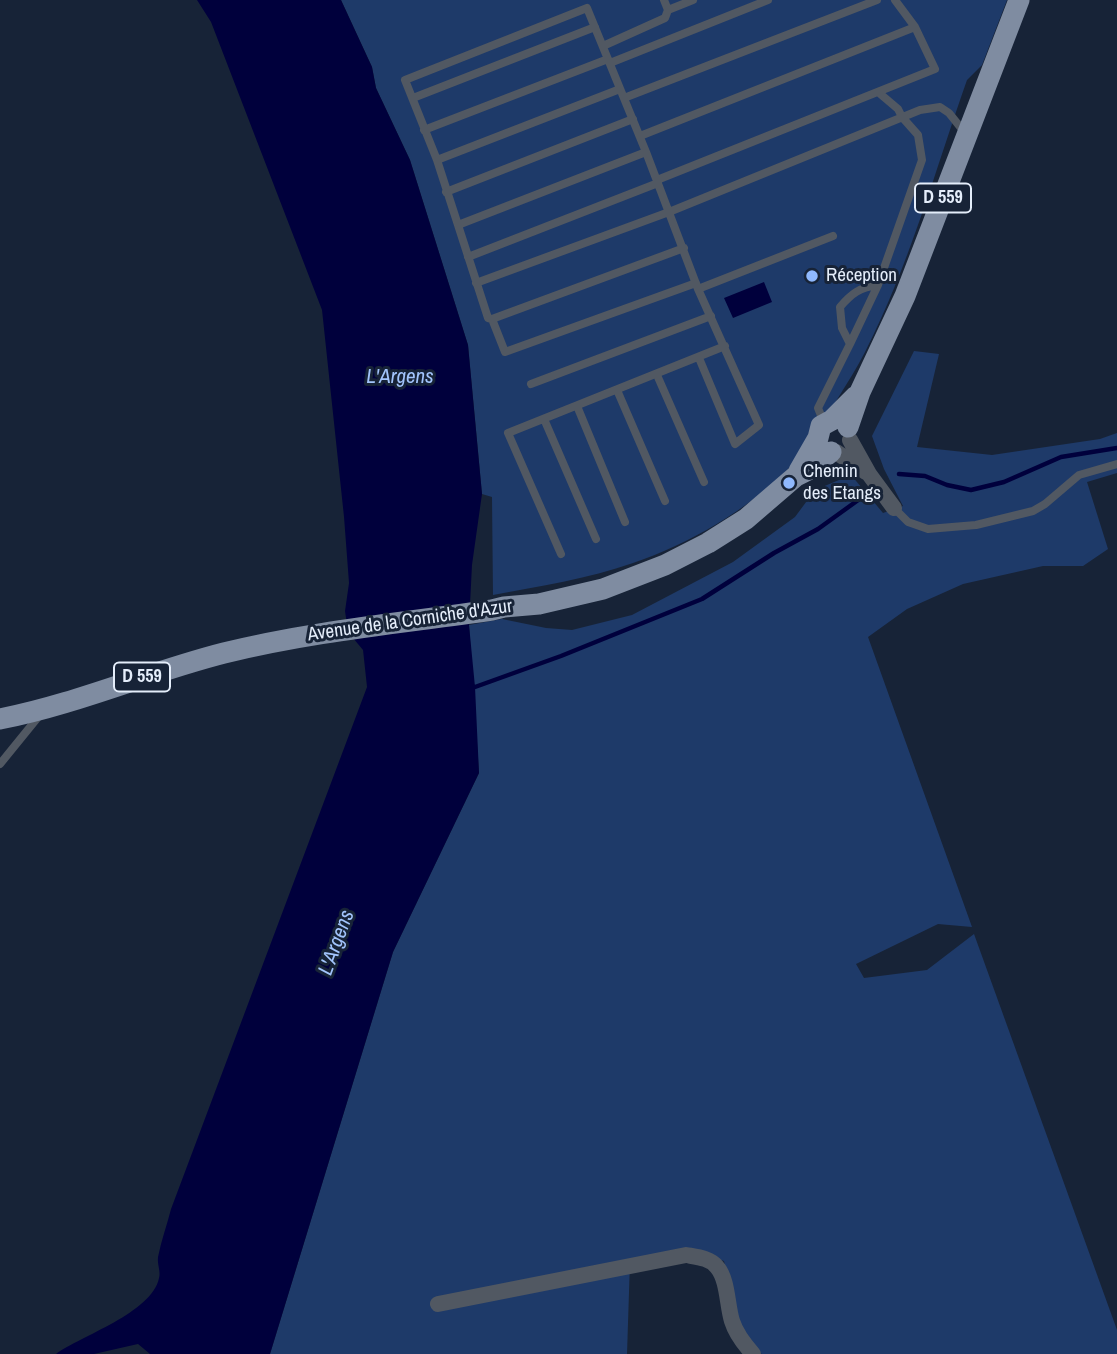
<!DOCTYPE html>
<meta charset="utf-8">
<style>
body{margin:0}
canvas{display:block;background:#172337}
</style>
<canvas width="1117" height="1354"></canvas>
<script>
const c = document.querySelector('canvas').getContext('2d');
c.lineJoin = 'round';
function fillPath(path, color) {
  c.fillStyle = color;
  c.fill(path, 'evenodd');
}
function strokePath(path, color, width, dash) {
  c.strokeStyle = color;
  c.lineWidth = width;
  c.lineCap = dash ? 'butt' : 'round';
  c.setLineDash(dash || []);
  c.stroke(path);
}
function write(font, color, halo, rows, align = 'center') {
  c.font = font + ' "Archivo Narrow",sans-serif';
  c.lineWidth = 6;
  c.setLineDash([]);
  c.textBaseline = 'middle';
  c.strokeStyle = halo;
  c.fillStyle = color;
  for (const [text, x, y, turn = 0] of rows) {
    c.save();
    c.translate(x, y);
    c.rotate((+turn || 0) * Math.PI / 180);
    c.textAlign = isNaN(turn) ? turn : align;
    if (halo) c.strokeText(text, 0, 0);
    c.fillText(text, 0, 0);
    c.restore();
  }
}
const green = new Path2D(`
 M341,0H1007L982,65L967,80C935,171 909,266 865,352C857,368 847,383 838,398C824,421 809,447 790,467C748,510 689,544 633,563C588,579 539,586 493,595L492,497L482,494L468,345L410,160L376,88L372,67Z
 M914,351L939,354L917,447L992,455L1100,439L1117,433V473L1087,482L1108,549L1083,566H1043L963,584L907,609L868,637L972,927L938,924L856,964L864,978L927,970L974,934L1117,1330V1354H762C735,1343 730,1287 724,1261L688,1249L630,1261L627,1354H270L393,952L479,773L469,625L502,619L546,628L572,630L632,615L733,562L795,517L815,490L851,475L883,513L903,506L884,469L872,436Z`);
const water = new Path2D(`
 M197,0H341L372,67L376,88L410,160L468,345L482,494L472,565L469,625L475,687L479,773L393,952L270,1354H150L138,1344L94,1354H56C80,1336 152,1313 159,1278C161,1272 157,1264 158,1257C161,1241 167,1225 171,1209L367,687L363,650L348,632L345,611L349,583L344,517L322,310L211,22Z
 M764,282L772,302L733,318L724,298Z`);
const stream = new Path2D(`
 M899,474L925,476L947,485L971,490L1004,482L1061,457L1117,448
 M470,686L475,687L561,656L702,599L774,553L818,529L861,498`);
const lane = new Path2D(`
 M664,0L668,10
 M603,46L665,18L668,10L693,0
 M610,63L768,0
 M413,98L595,27
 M624,98L877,0
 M424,130L608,59
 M640,136L915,27
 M646,152L458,225L437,160L405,80L587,8L646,152L698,289L759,425L735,444L699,358
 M437,160L620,89
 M657,180L935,69L915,27L895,0
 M446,192L633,119
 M458,225L488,318L492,319L505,352L696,283
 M468,257L658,183
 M476,283L669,212L920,110L940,107L949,113L965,133
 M698,289L833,236
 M492,319L684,248
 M850,344L878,285
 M657,375L704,482
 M531,384L711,316
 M617,390L665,501
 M577,406L625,522
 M544,419L596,539
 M824,423L818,408L850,344L842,328L840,307C851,294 860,287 878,285L922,160L918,135L902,117L898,109L878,92
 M894,508L908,522L928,529L976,525L1033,511L1045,504L1079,475L1117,464
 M561,554L508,433L725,346
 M0,764L39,716`);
const street = new Path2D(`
 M850,440L869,474L894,508
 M836,452L866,472
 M438,1304L686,1255C697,1257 710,1258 717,1267C728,1280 727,1305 732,1321C736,1334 744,1344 753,1354`);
const primary = new Path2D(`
 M848,427L860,392L905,296L1019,0
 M799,471L818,438L821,426L832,420L856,396
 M0,719C77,704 149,672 224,653C312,631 403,623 492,610L504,607L539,604L603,589L665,565L708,543L746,519L796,476L808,470L831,452`);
const markers = [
 [812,276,7,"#8fb8fd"],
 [789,483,7,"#8fb8fd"]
];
const shields = [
 [943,198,56],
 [142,677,56]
];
const shieldNames = [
 ["D 559",943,198],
 ["D 559",142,677]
];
const poiNames = [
 ["Réception",826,276],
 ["Chemin",803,472],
 ["des Etangs",803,494]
];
const streetNames = [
 ["Avenue de la Corniche d'Azur",410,621,-8]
];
const waterNames = [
 ["L'Argens",400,377],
 ["L'Argens",337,943,-70]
];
fillPath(green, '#1e3a69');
fillPath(water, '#00003c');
strokePath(stream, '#00003c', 4.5);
strokePath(lane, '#515862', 8);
strokePath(street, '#515862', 16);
strokePath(primary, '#7f8ca1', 21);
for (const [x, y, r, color] of markers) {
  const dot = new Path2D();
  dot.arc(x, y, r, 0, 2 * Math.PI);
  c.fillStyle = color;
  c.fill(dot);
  strokePath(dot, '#172337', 2.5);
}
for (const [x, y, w] of shields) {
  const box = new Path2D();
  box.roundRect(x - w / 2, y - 14.5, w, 29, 5);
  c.fillStyle = '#172337';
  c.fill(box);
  strokePath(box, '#e4edfa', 2);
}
write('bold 18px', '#e4edfa', null, shieldNames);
write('19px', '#e4edfa', '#172337', poiNames, 'left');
write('19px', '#e4edfa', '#172337', streetNames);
write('italic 21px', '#a2c4fc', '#172337', waterNames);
</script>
